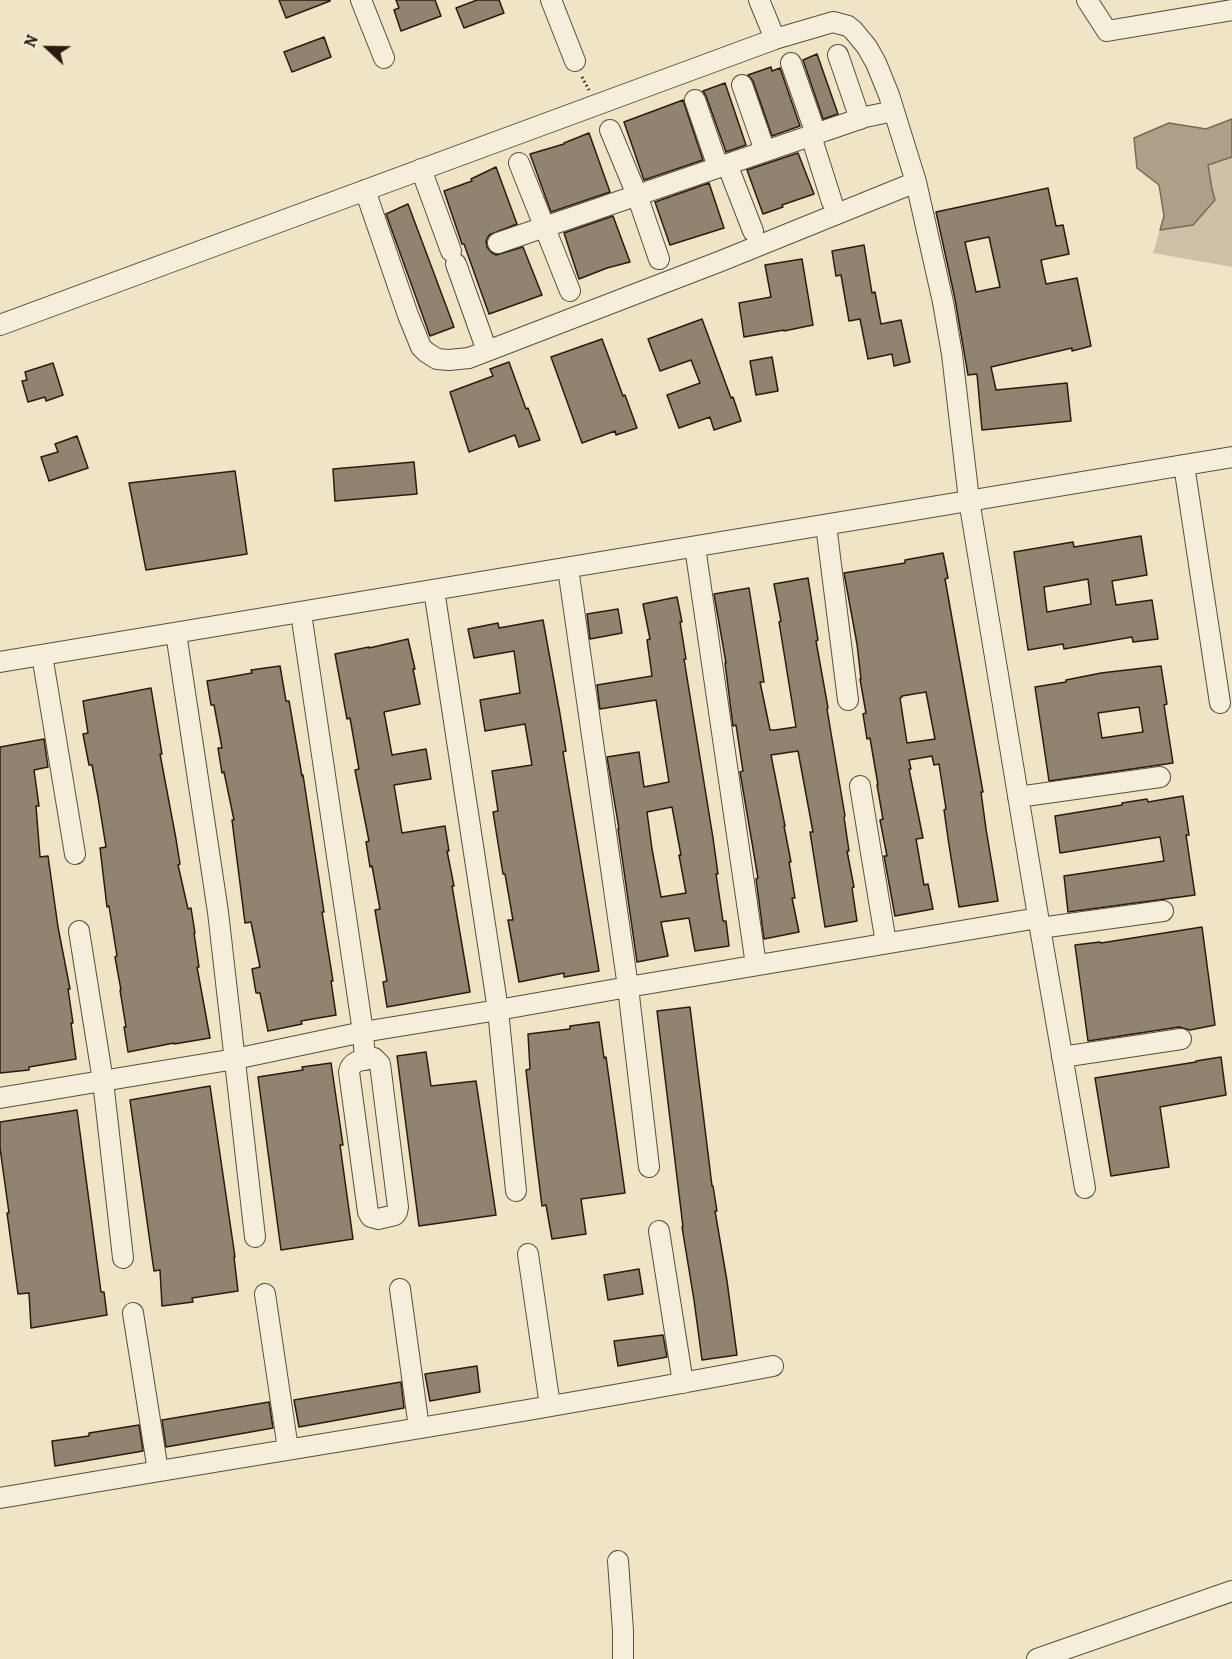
<!DOCTYPE html>
<style>
body{margin:0}
#map{position:relative;width:1232px;height:1659px;overflow:hidden;background:#eee5c6;font-family:Alegreya,serif}
canvas{display:block}
.north{position:absolute;left:18px;top:18px;width:60px;height:60px;-webkit-text-stroke:4px #f4eeda;paint-order:stroke;rotate:292deg;font-size:16px;font-weight:700;line-height:24px;text-align:center;color:#2c1a10}
.north::after{content:'';display:block;margin:auto;width:21px;height:27px;background:#2c1a10;clip-path:polygon(50% 0,100% 100%,50% 72%,0 100%)}
</style>
<div id="map">
<canvas width="1232" height="1659"></canvas>
<div class="north">N</div>
</div>
<script>
const c = document.querySelector('canvas').getContext('2d');
c.lineJoin = 'round';
function fillPath(path, color) {
  c.fillStyle = color;
  c.fill(path, 'evenodd');
}
function strokePath(path, color, width, dash) {
  c.strokeStyle = color;
  c.lineWidth = width;
  c.lineCap = dash ? 'butt' : 'round';
  c.setLineDash(dash || []);
  c.stroke(path);
}
const green = new Path2D(`
 M1232,119V267L1153,253L1164,216L1159,185L1137,168L1134,138L1169,123L1206,129Z`);
const water = new Path2D(`
 M1232,119V157L1208,165L1212,189L1215,200L1193,225L1160,230L1164,216L1159,185L1137,168L1134,138L1169,123L1206,129Z`);
const building = new Path2D(`
 M279,0H330V1L286,18Z
 M396,0H435L441,16L401,31L394,10L399,8Z
 M477,0H499L504,13L464,28L456,8Z
 M324,37L331,57L292,72L284,52Z
 M817,54L838,114L823,119L803,60Z
 M771,67L772,71L780,68L800,126L772,136L753,81L748,75Z
 M725,83L746,145L726,152L706,96L703,91Z
 M683,100L703,160L644,180L624,122Z
 M589,133L610,192L551,212L530,154L564,144V143Z
 M798,153L814,194L782,205L783,207L763,214L747,170Z
 M496,167L517,224L489,235L486,241L487,247L491,252L496,255L523,247L542,295L489,314L464,244H462L444,191L472,181L471,179Z
 M709,183L724,228L670,245L655,202Z
 M1048,188L1056,226L1063,225L1069,254L1041,260L1046,284L1077,278L1091,346L1072,351V348L991,367L996,390L1067,383L1071,421L982,430L977,374L968,375L955,299L936,212ZM989,237L1000,287L976,292L965,242Z
 M408,204L454,327L430,336L386,214Z
 M613,216L630,262L607,268L579,279L564,233Z
 M864,245L872,293L875,292L881,324L901,320L910,362L894,366L892,354L868,359L860,319L849,321L841,275L836,276L832,251Z
 M802,259L813,325L784,331V330L744,337L739,303L771,297L765,265Z
 M702,319L731,398L733,397L741,421L714,430L710,417L679,428L667,395L700,383L691,360L660,371L648,339Z
 M602,339L623,396L625,395L637,428L616,435L615,431L582,443L551,357Z
 M772,357L778,391L756,395L750,361Z
 M509,362L526,409L528,408L540,440L519,447L515,435L469,452L450,392L493,376L490,369Z
 M53,363L63,395L46,401L45,397L28,402L22,381L27,380L25,372Z
 M77,436L88,468L49,481L41,457L58,452L55,444Z
 M414,462L417,494L335,501L333,469Z
 M235,471L247,554L146,570L129,483Z
 M1141,536L1147,575L1112,581L1116,605L1152,600L1158,639L1133,642L1132,637L1064,649L1063,644L1028,650L1014,552L1073,542L1074,547ZM1088,579L1091,604L1047,612L1044,587Z
 M943,553L948,578L945,579L983,792H981L986,829L998,901L959,907L949,845L944,810L946,809L939,764L934,765L932,756L909,760L911,769H909L923,838L916,839L924,885L928,884L933,909L895,916L884,856H887L880,820L883,819L877,785H878L870,738L867,739L863,714L866,713L860,679H861L857,644L844,573L905,563V560ZM926,692L935,739L907,743L900,698L902,697V696Z
 M808,578L818,640L816,641L828,708L827,709L845,816L844,817L849,851H847L854,887L852,888L857,921L825,927L810,832H813L798,751L771,755L785,826H784L791,862H789L795,898H792L799,932L764,939L756,879L758,878L740,772L743,771L736,725L733,726L725,663H726L714,594L749,588L764,682H760L770,730H775L796,727L779,622L781,621L774,584Z
 M677,597L682,622H680L686,659H684L713,838L718,874H716L723,921H726L729,946L695,951L689,918L661,922L668,956L637,962L618,829H619L607,757L639,752L644,787L669,782L656,700L600,709L597,685L652,676L647,640L650,639L643,604ZM672,807L681,855H679L686,893L661,897L652,849L647,812Z
 M618,609L622,633L590,639L587,614Z
 M543,620L560,714L566,751L563,752L599,971L564,977V973L519,982L508,920H513L505,874H503L493,812L498,811L492,771L532,765L525,724L485,731L480,700L520,693L514,651L474,658L468,629L498,623L499,628Z
 M408,639L415,669H413L420,704L384,712L392,755L426,749L431,779L394,785L402,833L445,826L449,851H447L454,886H452L470,992L387,1007L383,982L387,981L375,910L380,909L372,866L370,867L366,842L369,841L355,770L359,769L350,718L347,719L335,654L369,647V648Z
 M280,666L286,701H289L302,776L303,775L324,912H322L333,981H331L336,1015L301,1021L302,1024L268,1031L260,993H256L252,969L260,967L251,922L245,923L232,820H234L224,772L222,773L218,748H222L214,705H211L207,681L252,673L251,670Z
 M1161,666L1167,704L1164,705L1173,763L1049,781L1035,687L1066,682V680L1101,673ZM1139,707L1143,732L1102,738L1098,713Z
 M151,688L162,754H160L176,839L180,864L178,865L188,909L191,908L195,933H194L199,967H197L210,1038L174,1044V1043L128,1052L124,1027H126L120,990H121L115,957L117,956L109,906L107,907L100,848L106,847L98,797L92,765H89L83,734L88,733L83,701Z
 M44,739L48,767L34,770L39,806H36L40,857L48,856L58,927L70,989H68L73,1023H71L76,1059L29,1067V1070L0,1073V747Z
 M1183,796L1189,835H1186L1195,895L1068,912L1064,876L1164,861L1160,837L1060,853L1055,816L1122,805V803L1147,799L1148,802Z
 M1202,927L1215,1025L1190,1030L1179,1027L1088,1041L1075,945L1100,942L1101,943Z
 M690,1007L712,1186H713L717,1211H715L727,1281L737,1355L702,1360L694,1300L682,1227H683L657,1011Z
 M599,1022L604,1058L606,1057L625,1193L581,1199L586,1234L552,1239L546,1205L542,1206L534,1142L526,1070L530,1069L528,1034L570,1029V1026Z
 M426,1052L431,1086L476,1081L496,1215L419,1226L397,1056Z
 M1221,1057L1226,1095L1160,1107L1169,1167L1111,1176L1095,1078L1196,1062V1061Z
 M331,1063L343,1145H340L353,1239L281,1250L258,1077L303,1070L302,1067Z
 M210,1086L235,1257H234L238,1291L192,1298L193,1302L162,1306L160,1270L154,1271L130,1100Z
 M77,1110L101,1292H104L107,1315L31,1328L29,1293L18,1294L7,1213H9L0,1148V1122Z
 M639,1269L643,1294L608,1300L604,1275Z
 M663,1335L667,1357L618,1366L614,1341Z
 M477,1366L480,1392L430,1401L425,1374Z
 M401,1382L404,1408L299,1427L294,1400Z
 M269,1402L273,1428L166,1447L162,1420Z
 M139,1425L143,1451L55,1466L52,1441L89,1436V1433Z`);
const path = new Path2D(`
 M582,77L589,90`);
const minor = new Path2D(`
 M361,0L384,58
 M551,0L575,61
 M759,0L775,39
 M1087,0L1107,31L1232,10
 M838,55L860,119
 M791,63L816,134
 M742,85L765,151
 M695,100L718,167
 M610,130L637,195L659,259
 M811,136L832,202
 M519,163L570,291
 M727,164L753,231
 M421,169L451,251
 M365,190L408,315L421,347L426,352L437,359L449,360L469,358L721,261L916,182
 M498,243L865,117L894,111
 M456,264L487,351
 M0,325L775,39L833,22L848,26L853,30L867,47L876,63L889,95L916,182L943,302L952,354L969,500L1040,928L1085,1188
 M1184,465L1220,703
 M826,525L848,700
 M695,547L756,965
 M568,568L628,987L649,1167
 M434,590L498,1010L516,1191
 M301,613L363,1032L365,1060
 M176,633L218,912L255,1237
 M42,655L75,854
 M0,662L1232,457
 M860,786L886,943
 M1018,797L1160,777
 M1040,928L1163,911
 M79,931L103,1081L123,1258
 M1062,1057L1181,1039
 M374,1058L380,1064L398,1207L397,1212L395,1215L378,1219L371,1217L368,1212L349,1072C351,1060 363,1060 374,1058Z
 M0,1098L235,1059L363,1032L498,1010L628,987L1038,918
 M659,1231L683,1383
 M528,1254L550,1406
 M400,1289L419,1428
 M265,1294L288,1449
 M133,1313L158,1471
 M0,1498C258,1453 516,1415 773,1366
 M618,1561L623,1631V1659
 M1037,1659L1232,1591`);
fillPath(green, '#cdc2a7');
fillPath(water, '#aca088');
strokePath(water, '#796a58', 1.5);
fillPath(building, '#91846f');
strokePath(building, '#2c1a10', 1.5);
strokePath(minor, '#5c4d3e', 22);
strokePath(path, '#2c1a10', 3, [1.5, 3]);
strokePath(minor, '#f4eeda', 20);
</script>
